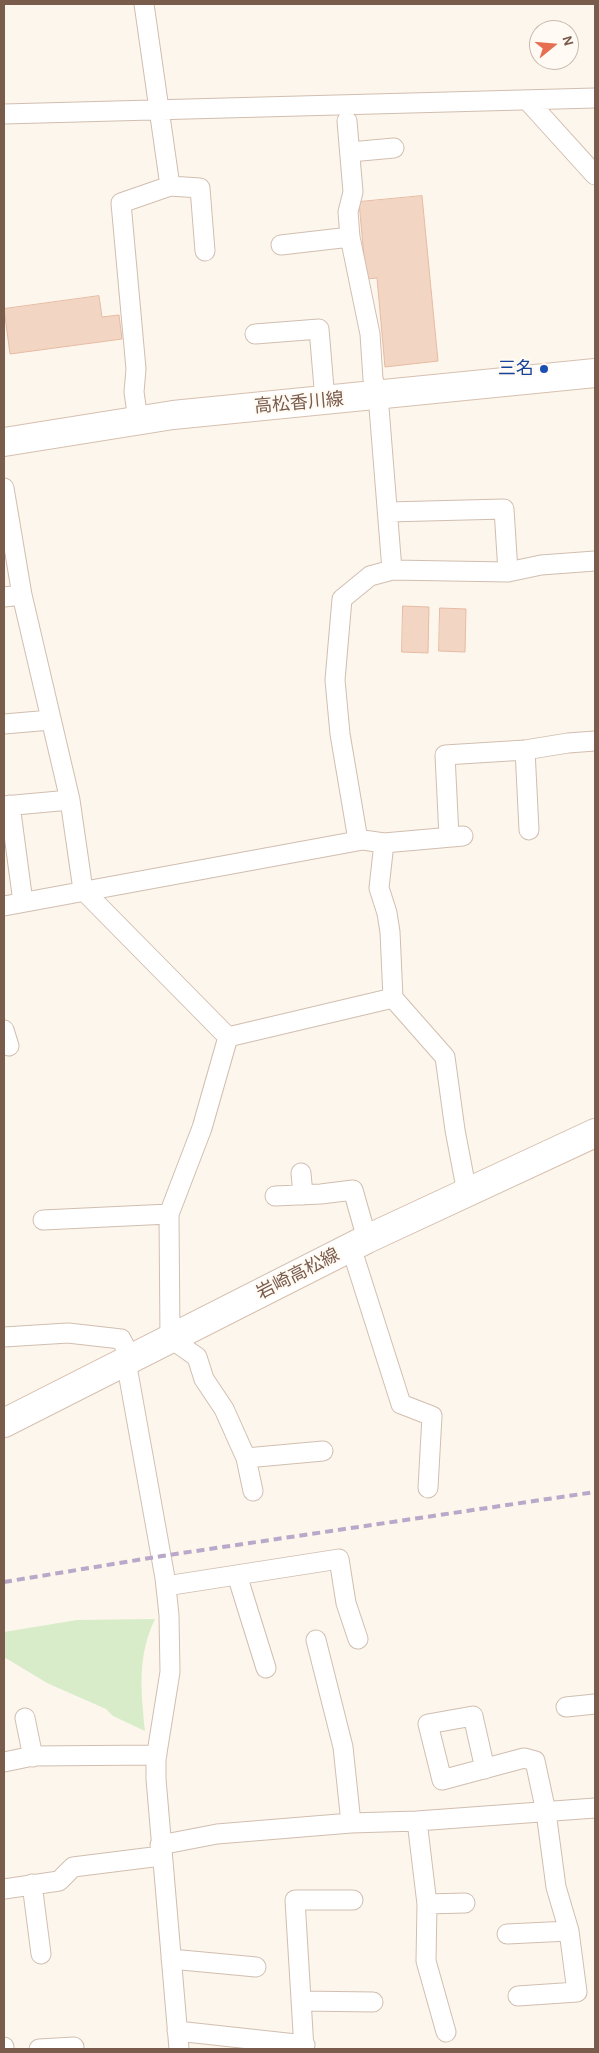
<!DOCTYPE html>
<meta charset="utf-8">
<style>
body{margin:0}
#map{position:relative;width:599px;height:2053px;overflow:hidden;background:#fdf6ec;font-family:"Alegreya Sans",sans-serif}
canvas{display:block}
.frame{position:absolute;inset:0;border:5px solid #7a5c4d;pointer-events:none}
.north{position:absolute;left:529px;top:20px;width:50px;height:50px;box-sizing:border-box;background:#fffaf3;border:1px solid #cabbb1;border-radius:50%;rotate:73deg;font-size:14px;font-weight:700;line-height:20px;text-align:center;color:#7a5c4d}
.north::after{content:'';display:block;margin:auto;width:18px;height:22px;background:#e76f51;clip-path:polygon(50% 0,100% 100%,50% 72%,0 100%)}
</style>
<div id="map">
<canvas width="599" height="2053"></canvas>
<div class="frame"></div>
<div class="north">N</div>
</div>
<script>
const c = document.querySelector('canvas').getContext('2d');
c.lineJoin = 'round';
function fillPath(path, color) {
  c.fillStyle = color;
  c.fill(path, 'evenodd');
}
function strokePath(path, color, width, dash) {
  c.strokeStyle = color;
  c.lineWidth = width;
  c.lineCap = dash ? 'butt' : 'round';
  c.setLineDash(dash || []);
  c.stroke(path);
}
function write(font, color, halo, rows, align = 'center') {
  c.font = font + ' "Alegreya Sans","Noto Sans JP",sans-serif';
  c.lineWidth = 4;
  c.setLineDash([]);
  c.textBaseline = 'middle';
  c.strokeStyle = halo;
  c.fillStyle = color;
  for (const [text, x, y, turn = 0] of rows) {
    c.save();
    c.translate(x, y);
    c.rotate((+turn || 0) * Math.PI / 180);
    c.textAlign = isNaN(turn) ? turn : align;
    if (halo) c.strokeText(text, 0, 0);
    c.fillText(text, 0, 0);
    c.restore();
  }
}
const green = new Path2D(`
 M155,1619C137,1656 141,1692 145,1731L113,1716L106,1709L47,1683L4,1657V1632L77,1620Z`);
const building = new Path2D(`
 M422,196L438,361L385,367L377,278L366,279L359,202Z
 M99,296L102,317L119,315L122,339L10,354L4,309Z
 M403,606L429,607L428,653L402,652Z
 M440,608L466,609L465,652L439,651Z`);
const minor = new Path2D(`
 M528,101L595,175
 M4,114L595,98
 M347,121L353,192L348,212L350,237L370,334L373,379L378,395L392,570
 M350,152L394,148
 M170,186L200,188L205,251
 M281,245L350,237
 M255,334L319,329L325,400
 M138,420L134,392L136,369L121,203L170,186L144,4
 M4,488L22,595L70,800L83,890L228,1037
 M388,512L504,509L508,572
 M4,597L22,595
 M4,724L51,720
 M525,750L529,830
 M10,805L23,902
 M4,806L70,800
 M449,837L445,755L525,750L568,743L595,741
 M358,840L340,734L335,680L342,599L370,576L392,570L508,572L541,565L595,561
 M384,843L379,888L387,913L390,932L393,998L445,1057L455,1130L467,1193
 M4,906L363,840L384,843L463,836
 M4,1030L9,1046
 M301,1173L303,1195
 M275,1196L321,1194L353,1190L367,1239
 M43,1220L169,1214
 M351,1247L401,1404L432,1416L428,1488
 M4,1337L68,1333L121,1339L131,1358
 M126,1361L165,1578L169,1615L170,1672L156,1759V1779L179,2049
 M323,1451L246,1458L224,1409L204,1379L197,1357L170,1338L169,1214L202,1128L228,1037L393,998
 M246,1458L253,1491
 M237,1575L266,1668
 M166,1586L339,1559L346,1603L358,1639
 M316,1640L343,1747L351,1823
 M566,1707L595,1704
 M25,1718L33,1757
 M4,1762L33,1756L157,1755
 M485,1769L473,1716L428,1724L442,1780L524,1758L535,1761L546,1812L556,1887L569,1931L577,1992L518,1996
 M417,1821L427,1904L426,1961L446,2032
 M160,1845L217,1834L351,1823L417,1821L595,1808
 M32,1884L41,1954
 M4,1889L59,1881L73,1867L161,1856
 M427,1904L465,1903
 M507,1934L569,1931
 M171,1959L256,1967
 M302,2001L373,2002
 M177,2031L305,2045
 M4,2047V2049
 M39,2049L74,2047
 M304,2049L295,1900H353`);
const secondary = new Path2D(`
 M4,442L173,415L595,373
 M4,1423L367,1239L595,1133`);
const rail = new Path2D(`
 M4,1582L162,1556L595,1492`);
const markers = [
 [544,369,5,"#1a4fb4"]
];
const transitNames = [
 ["三名",534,369]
];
const streetNames = [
 ["高松香川線",299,403,-5],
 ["岩崎高松線",298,1274,-27]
];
fillPath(green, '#d8ecc9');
fillPath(building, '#f3d5c3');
strokePath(building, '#e6bba3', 1);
strokePath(minor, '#d1beb0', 21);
strokePath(secondary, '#d6c0b0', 30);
strokePath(minor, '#fff', 19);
strokePath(secondary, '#fff', 28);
strokePath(rail, '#b9a8c9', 4, [8, 5]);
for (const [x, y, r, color] of markers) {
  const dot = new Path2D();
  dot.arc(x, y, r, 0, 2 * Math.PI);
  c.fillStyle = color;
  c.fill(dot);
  strokePath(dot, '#fffaf3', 2);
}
write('18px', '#164399', '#fffaf3', transitNames, 'right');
write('18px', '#7a5c4d', '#fffaf3', streetNames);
</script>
